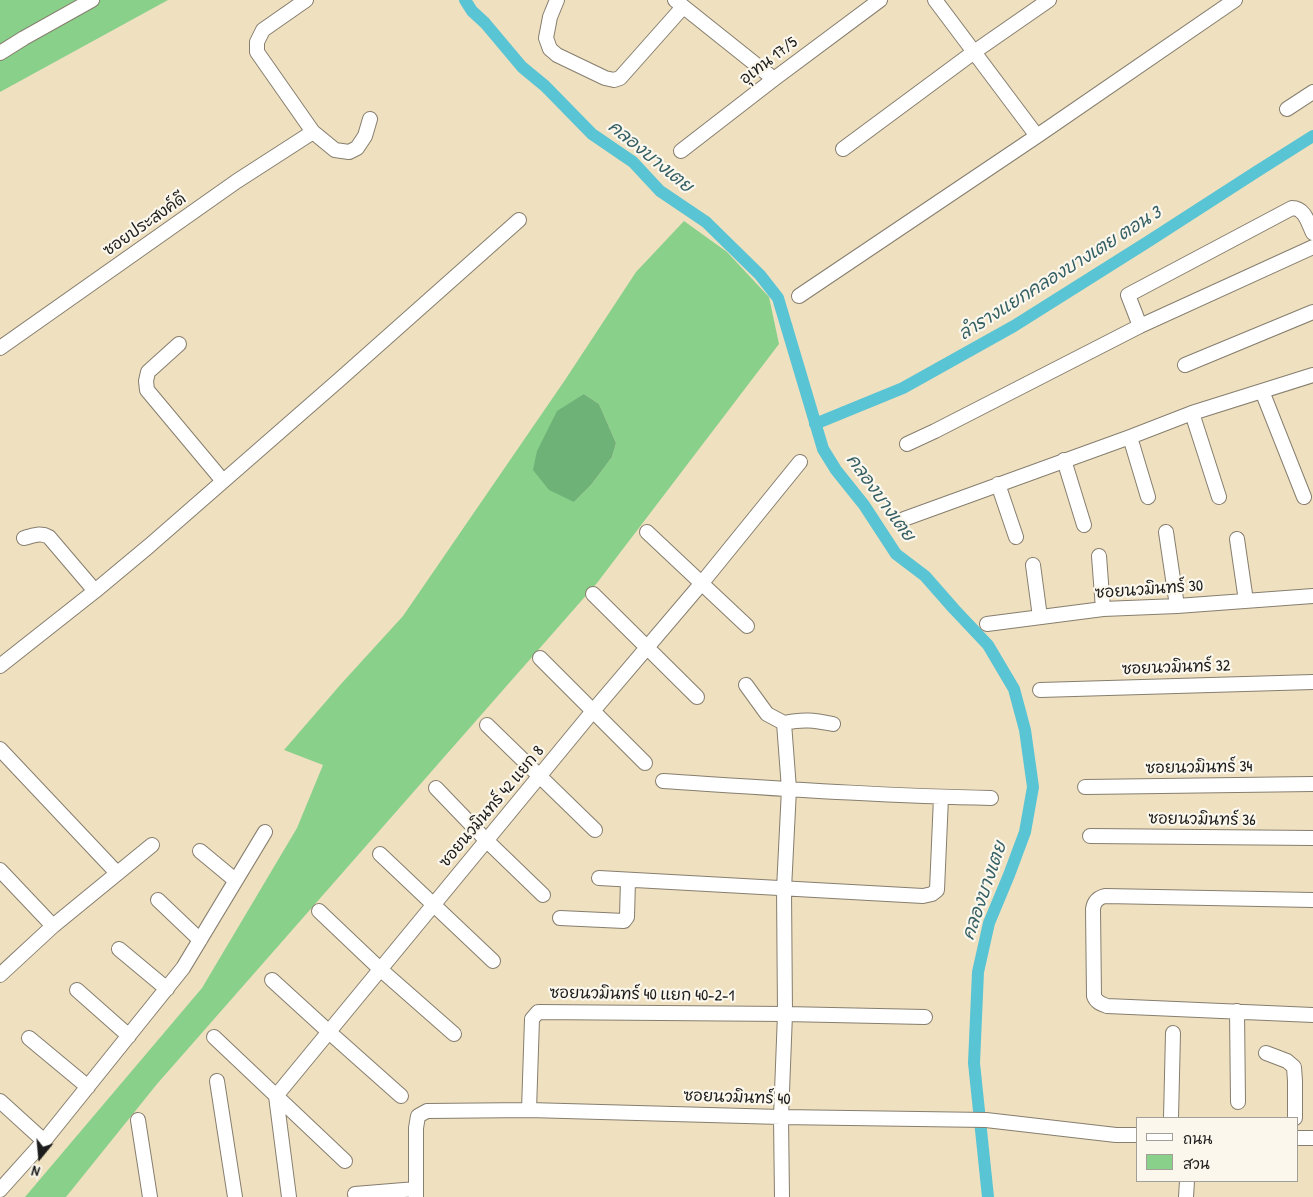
<!DOCTYPE html>
<meta charset="utf-8">
<style>
body{margin:0}
#map{position:relative;width:1313px;height:1197px;overflow:hidden;background:#efe0c0;font-family:"Patrick Hand","Playpen Sans Thai",sans-serif}
canvas{display:block}
.legend{position:absolute;left:1136px;top:1117px;width:162px;height:65px;box-sizing:border-box;background:#fbf7ec;border:1px solid #a29f99;margin:0;padding:6px 9px;list-style:none;font-size:15px;color:#1c1c1c}
.legend li{display:flex;align-items:center;gap:10px;height:25px}
.legend b{width:25px;border:1px solid #a29f99}
.north{position:absolute;left:15px;top:1132px;width:50px;height:50px;-webkit-text-stroke:4px #fbf7ec;paint-order:stroke;rotate:197deg;font-size:14px;font-weight:700;line-height:20px;text-align:center;color:#1c1c1c}
.north::after{content:'';display:block;margin:auto;width:18px;height:22px;background:#1c1c1c;clip-path:polygon(50% 0,100% 100%,50% 72%,0 100%)}
</style>
<div id="map">
<canvas width="1313" height="1197"></canvas>
<ul class="legend">
<li><b style="height:6px;background:#fff"></b>ถนน</li>
<li><b style="height:14px;background:#89d08b"></b>สวน</li>
</ul>
<div class="north">N</div>
</div>
<script>
const c = document.querySelector('canvas').getContext('2d');
c.lineJoin = 'round';
function fillPath(path, color) {
  c.fillStyle = color;
  c.fill(path, 'evenodd');
}
function strokePath(path, color, width, dash) {
  c.strokeStyle = color;
  c.lineWidth = width;
  c.lineCap = dash ? 'butt' : 'round';
  c.setLineDash(dash || []);
  c.stroke(path);
}
function write(font, color, halo, rows, align = 'center') {
  c.font = font + ' "Patrick Hand","Playpen Sans Thai",sans-serif';
  c.lineWidth = 4.5;
  c.setLineDash([]);
  c.textBaseline = 'middle';
  c.strokeStyle = halo;
  c.fillStyle = color;
  for (const [text, x, y, turn = 0] of rows) {
    c.save();
    c.translate(x, y);
    c.rotate((+turn || 0) * Math.PI / 180);
    c.textAlign = isNaN(turn) ? turn : align;
    if (halo) c.strokeText(text, 0, 0);
    c.fillText(text, 0, 0);
    c.restore();
  }
}
const green = new Path2D(`
 M0,0H168L0,92Z
 M684,221L727,252L769,297L779,344L597,583L157,1084L66,1197H25L202,988L297,828L323,765L284,750L341,684L403,616L565,380L636,272ZM584,394L599,404L616,443L612,457L591,485L574,502Z`);
const forest = new Path2D(`
 M584,394L599,404L616,443L612,457L591,485L574,502L549,490L533,470L537,451L557,411Z`);
const canal = new Path2D(`
 M465,0L472,11L485,23L522,67L545,86L592,134L633,162L660,191L706,222L760,275L778,298L823,449L836,470L864,505L896,554L925,576L954,609L988,645L1014,689L1025,730L1033,787L1025,832L1009,875L989,923L978,972L974,1063L988,1197
 M815,424L903,388L1014,326L1149,241L1256,172L1313,136`);
const minor = new Path2D(`
 M306,0L263,30L257,42V52L313,132L335,150L349,152L357,148L365,136L370,119
 M557,0L550,17L546,38L550,49L557,55L605,78L614,80L620,78L683,7
 M675,0L774,79
 M935,0L1037,136
 M0,53L24,38L92,0
 M1287,109L1313,92
 M843,149L974,52L1049,0
 M681,151L774,79L880,0
 M799,296L1037,136L1235,0
 M1140,326L1128,295L1292,208C1305,208 1308,223 1313,233
 M179,344L148,372L146,381L147,390L223,481
 M0,348L237,181L313,132
 M1185,365L1313,312
 M1262,391L1304,497
 M1192,413L1219,497
 M1130,437L1148,497
 M907,444L935,431L1140,326L1313,247
 M1064,460L1084,525
 M998,484L1016,537
 M904,519L1130,437L1192,413L1313,375
 M647,532L747,626
 M1166,532L1177,606
 M24,538C33,536 40,532 49,537L95,591
 M1237,539L1246,601
 M1099,556L1103,609
 M1033,565L1040,617
 M593,594L697,697
 M987,624L1103,609L1177,606L1313,596
 M540,658L645,763
 M0,666L95,591L149,546L339,380L519,220
 M746,685L767,714L784,723C803,719 813,720 833,724
 M1040,690L1313,682
 M487,725L595,830
 M0,749L117,873
 M663,781C772,788 882,796 991,798
 M1085,787L1313,784
 M436,788L486,840L543,895
 M1090,836L1313,838
 M200,851L235,880
 M380,854L493,961
 M0,870L53,926
 M599,878L923,896L932,894L937,890L941,797
 M158,900L200,940
 M1313,900L1105,896C1097,898 1094,902 1093,909L1094,996C1096,1002 1101,1004 1107,1006L1313,1015
 M319,911L380,969L454,1034
 M560,918L624,921L627,917L628,880
 M119,949L167,989
 M0,975L53,926L152,845
 M272,980L329,1032L401,1096
 M77,990L129,1036
 M1237,1011L1238,1102
 M214,1037L345,1161
 M29,1038L88,1087
 M1266,1053L1287,1061L1294,1067L1295,1081V1118
 M217,1081L235,1197
 M0,1101L44,1141
 M529,1110L532,1019L538,1012L785,1014L925,1017
 M1171,1118L1173,1033
 M138,1120L150,1197
 M1297,1138H1313
 M0,1190L44,1141L183,968L265,832
 M355,1194L416,1189
 M289,1197L276,1096L593,711L701,584L800,462
 M416,1197V1128L418,1116L427,1111L529,1110L781,1117L986,1120L1116,1135H1137
 M782,1197L781,1117L785,1014L784,889L789,789L784,723
 M1186,1197L1187,1181`);
const streetNames = [
 ["อุเทน 17/5",769,61,-37],
 ["ซอยประสงค์ดี",145,225,-35],
 ["ซอยนวมินทร์ 30",1149,590,-4],
 ["ซอยนวมินทร์ 32",1176,668,-2],
 ["ซอยนวมินทร์ 34",1199,768,-1],
 ["ซอยนวมินทร์ 42 แยก 8",492,807,-50],
 ["ซอยนวมินทร์ 36",1202,820,1],
 ["ซอยนวมินทร์ 40 แยก 40-2-1",642,995,1],
 ["ซอยนวมินทร์ 40",737,1098,2]
];
const waterNames = [
 ["คลองบางเตย",650,157,39],
 ["ลำรางแยกคลองบางเตย ตอน 3",1060,274,-32],
 ["คลองบางเตย",880,498,54],
 ["คลองบางเตย",985,891,-71]
];
fillPath(green, '#89d08b');
fillPath(forest, '#6eb277');
strokePath(canal, '#59c4d3', 12);
strokePath(minor, '#867e6e', 16);
strokePath(minor, '#fff', 14);
write('16px', '#1c1c1c', '#fbf7ec', streetNames);
write('italic 18px', '#345f65', '#fbf7ec', waterNames);
</script>
